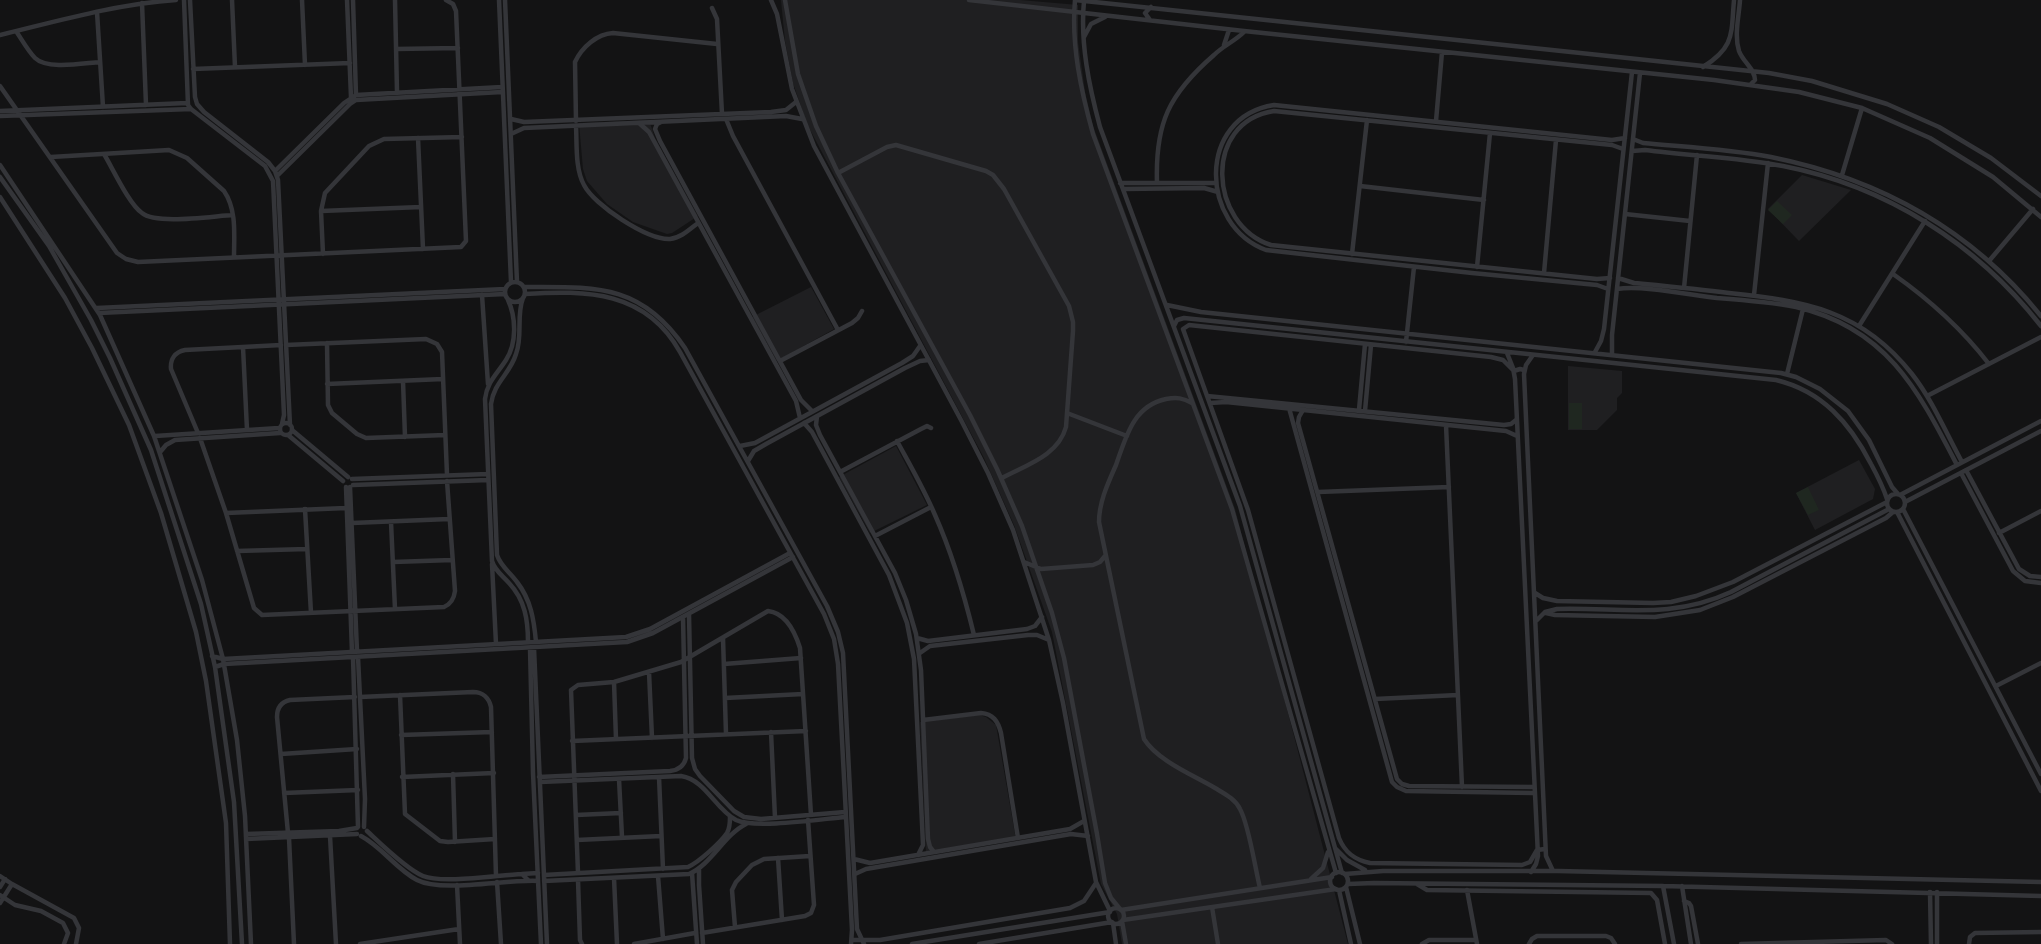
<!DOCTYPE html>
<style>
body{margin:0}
canvas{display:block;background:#131314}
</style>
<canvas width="2041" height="944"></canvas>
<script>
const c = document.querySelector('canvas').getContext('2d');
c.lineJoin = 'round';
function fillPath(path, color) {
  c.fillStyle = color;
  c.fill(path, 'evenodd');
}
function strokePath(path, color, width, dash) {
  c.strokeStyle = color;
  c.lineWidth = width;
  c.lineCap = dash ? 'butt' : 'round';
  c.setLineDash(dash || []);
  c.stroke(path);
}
const built = new Path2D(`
 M781,0H1020L1078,5V42L1085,92L1093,126L1235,509L1348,944H1122L1117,914L1101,884L1052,632L1014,525L984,458L807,124L793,83L785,41Z
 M649,120L655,138L698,216L672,233L667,234L633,222L607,204L587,181L583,169L579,123Z
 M1802,175L1851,190L1799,241L1768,209Z
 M811,287L834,329L777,361L752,317Z
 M1568,366L1622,371V393L1617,398V410L1597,430H1568Z
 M896,446L927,505L870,533L839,477Z
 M1859,460L1875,489L1873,499L1815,530L1796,493Z
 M979,715L986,717L996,725L1016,840L926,855L920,722Z`);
const green = new Path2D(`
 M1777,201L1792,215L1783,224L1768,210Z
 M1569,403H1582V429H1569Z
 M1808,487L1819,510L1808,515L1796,493Z`);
const minor = new Path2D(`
 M184,0L188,105L191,109L265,166L273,181L284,415L282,424
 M190,0L195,97L197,104L204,112L268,162L275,171L278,180L290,425
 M232,0L235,67
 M302,0L305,65
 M347,0L351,97
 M353,0L356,95
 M395,0L397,92
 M499,0L511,282
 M505,0L517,282
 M771,0L777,14L792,89L814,146L961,420L988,473L1013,530L1049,640L1063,703L1096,882L1110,911
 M785,0L798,74L816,126L838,173L970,415L997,469L1022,526L1052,613L1064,658L1097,834L1105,883L1111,898L1120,909
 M969,0L1244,31L1714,80L1799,92L1862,108L1930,138L1993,177L2041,217
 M1075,0L1552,50L1769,73L1812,81L1887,104L1939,127L1991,158L2041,196
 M1075,0C1071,45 1081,91 1093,134L1232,509L1336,873
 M1740,0C1739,16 1734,35 1739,51C1743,62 1755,69 1755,80L1751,84
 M1084,1C1080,43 1089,86 1100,127L1240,506L1342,873
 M142,3L146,105
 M712,8L717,19L722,114
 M97,12L103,107
 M1150,20L1145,13L1151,7
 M16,31C22,40 28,51 35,58C47,70 84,63 100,62
 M0,35C58,21 116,4 176,0
 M1084,37L1091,24L1105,17
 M1224,45L1229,30
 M396,49L458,48
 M1703,67C1735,47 1731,34 1734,0
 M193,69L350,63
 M0,86L117,253L126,259L138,262L461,247L466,241L456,11L453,4L446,0
 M0,111L187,103
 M0,116L191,109
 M511,119L524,122L771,112L786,110L796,102
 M726,119L733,136L838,330
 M576,121L575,62C582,47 597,34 613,33L717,44
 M1436,121L1442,52
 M661,122L657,124L655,129L660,141L801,400L812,411
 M639,123L649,132L796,401L800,418
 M576,126C577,144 575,169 584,185C594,205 647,240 670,239C681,238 690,229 698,223
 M511,134L524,128L786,116L802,119
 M418,138L423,249
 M1633,139L1643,143C1686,147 1729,149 1771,157C1880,179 1971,229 2041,316
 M1632,151L1645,150C1691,156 1737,157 1783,166C1886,186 1977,244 2041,326
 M104,154C113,169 129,204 142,213C156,225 213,216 233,215
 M51,157L169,150L187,158L224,191C237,210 234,235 234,257
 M0,165L100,315L154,436L202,580L223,659L237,740L245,816L251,944
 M275,171L344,103L356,95L502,87
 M838,173L887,147L896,145L986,171L993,175L1004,189L1069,306L1073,322V331L1066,427C1058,456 1026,465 1002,478
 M1842,175L1862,108
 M277,176L350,104L356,100L502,92
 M0,177L49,246L91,320L110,358L151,450L201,604L215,667L234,802L242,944
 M1120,183H1216
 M1157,183C1155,123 1169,94 1214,55C1223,46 1235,41 1244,32
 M1360,186L1484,200
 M1123,189L1204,188L1218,192
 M0,197L65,298L92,348L129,425L161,513L196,632L206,681L226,823L230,944
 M321,211L421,207
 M1625,214L1690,221
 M323,254L321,211L325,193L369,146L384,139L462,137
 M1352,254L1367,120
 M1989,261L2033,209
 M1477,267L1490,133
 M1544,273L1556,140
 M1893,274C1930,300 1962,329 1989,364
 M1610,278L1597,279L1271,245C1209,225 1202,122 1274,111L1612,145L1623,149
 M1618,278L1634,283C1665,286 1697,289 1729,293C1805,301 1862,310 1912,374C1933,401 1946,433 1962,462
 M505 292a10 10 0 1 1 20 0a10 10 0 1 1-20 0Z
 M524,287C595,287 641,283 685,348L827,606L838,632L843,653L857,929L864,944
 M1684,288L1697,155
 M1608,289L1597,285L1472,273L1266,250C1200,226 1196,117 1274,105L1612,140L1625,138
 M1617,289C1643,285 1690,295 1717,298C1744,300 1771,302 1796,307C1887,328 1918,390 1957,465
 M525,294C587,290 646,291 680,352L824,614L834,639L838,664L852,930L851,944
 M482,295L488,384
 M1754,295L1768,163
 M523,298C516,316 523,336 516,354C510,374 494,382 491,404L497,555C501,567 510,572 517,582C531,600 534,620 536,642
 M508,300C516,317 517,343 506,360C497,374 487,382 485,399L492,561C495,571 502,575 509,583C525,600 528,620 528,642
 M1167,305L1201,312L1781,373L1796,377L1820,389L1848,411L1869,440L1892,487L1898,494
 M97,308L505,289
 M99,313L505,294
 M1174,326L1177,320L1184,318L1776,380C1822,391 1850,423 1871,464C1877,475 1883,487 1887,499
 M1859,326L1925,221
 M1406,342L1414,267
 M327,343L328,405L332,413L357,434L366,438L445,435
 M286,345L426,339L437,344L442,352L447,475
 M243,347L247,430
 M1595,352L1601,341L1604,329L1632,72
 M1507,353L1513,368L1515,379L1538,856L1536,864L1531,872
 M1612,354V335L1640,73
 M1533,355L1526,365L1524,374L1546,856L1553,871
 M780,361L852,323L858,318L862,311
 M1524,370L1520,369L1514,371L1503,360L1491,357L1189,325L1183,329L1248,510L1339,838C1345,853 1355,860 1370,863L1522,865L1530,862L1537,850L1545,849
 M1787,374L1803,309
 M403,381L405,437
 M327,384L443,379
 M1207,396L1504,425L1511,424L1516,420
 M1927,396L2041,337
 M1192,403C1183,398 1177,397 1166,399C1133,406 1126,437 1116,465C1108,483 1099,502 1099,522L1144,739C1158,761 1193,775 1215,788C1225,794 1235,799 1240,809C1249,825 1255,868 1260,888
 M1210,403L1226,402L1506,431L1517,436
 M1289,408L1392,782L1397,787L1406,791L1533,793
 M1303,410L1299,417L1298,423L1397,779L1402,784L1409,786L1533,787
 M1359,410L1365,344
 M1365,411L1371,345
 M1067,413L1127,436
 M817,416L816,425L820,435L895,573L906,600L916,634L921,670L928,839L930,847L934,852
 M280 429a6 6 0 1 1 12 0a6 6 0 1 1-12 0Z
 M804,423L812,432L889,575L907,623L914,659L922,823L923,845L918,855
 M1446,425L1462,787
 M292,430L348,477
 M198,433L171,369C170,359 175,352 185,350L281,345
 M288,435L343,481
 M155,436L279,428
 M200,438L226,513L254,608L262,615L444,607C451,604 454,599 455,591L447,481
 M897,441C910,465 924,489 935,515C952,553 964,594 974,635
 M740,446L755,443L902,363L913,356L920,346
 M161,451L166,445L175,440L280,433
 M748,461L754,451L766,444L905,368L920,361L929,360
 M1966,470L2019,569L2030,576L2041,577
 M840,472L921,429L927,426L931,428
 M1961,473L2013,571L2025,581L2041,583
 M352,479L488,474
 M353,485L488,480
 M346,487L352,652
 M350,487L357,651
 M1318,492L1449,487
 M1887 503a9 9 0 1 1 18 0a9 9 0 1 1-18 0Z
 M1900,495L2041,421
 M1905,502L2041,431
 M305,509L311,613
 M1903,509L2041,774
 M1897,512L2041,791
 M226,513L346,508
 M391,522L395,609
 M352,523L449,519
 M1999,533L2041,511
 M875,536L931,507
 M237,551L307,549
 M393,562L452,560
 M1024,562L1041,569L1093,565L1100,562L1105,556
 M492,564L496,644
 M1535,593L1543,598L1557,601L1653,603L1671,602L1696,596L1733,582L1887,502
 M1546,613L1555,615L1655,617L1700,610L1733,597L1886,518L1893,512
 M689,614L692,758L695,769L700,776L734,811L744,817L761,819L845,812
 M1536,621L1545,612L1557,609C1620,607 1670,620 1731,592L1889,509
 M723,638L726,734
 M917,638L928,641L1027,629L1035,626L1042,617
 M530,648L533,773L541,944
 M534,648L547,944
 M920,653L930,646L1028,635H1037L1049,640
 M212,656L223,659L626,637L650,629L790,553
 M353,657L358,827
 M358,657L365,799L364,827
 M724,664L801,658
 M215,667L224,664L627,642L653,633L793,557
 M649,672L652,738
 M614,682L616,739
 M1996,686L2041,663
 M400,695L405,814L440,841L448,842L495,839
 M360,697L473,692C483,692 489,698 491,707L496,876
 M725,698L803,694
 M1375,699L1458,695
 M923,720L981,713C993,714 998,721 1001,733L1018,838
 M771,732L775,818
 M401,735L492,732
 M572,741L806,731
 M281,754L357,749
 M453,774L455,842
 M402,777L494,773
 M539,777L670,771C679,770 684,766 686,758L683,617
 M659,777L663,869
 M619,779L622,837
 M540,782L681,776C706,780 715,809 736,820C755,829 821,819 845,817
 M284,793L358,790
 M576,815L621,813
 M367,831C380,843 406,869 423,876C443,884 498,875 522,874L528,880
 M288,833L277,717C277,708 281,702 290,700L355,697
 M246,834L339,831L357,828
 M330,836L336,944
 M361,836C382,847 396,869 417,880C442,893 507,879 538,881
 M289,838L294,944
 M246,839L357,834
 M577,840L661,836
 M1336,849L1347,860L1365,870
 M778,858L782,920
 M854,859L870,863L1070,829L1084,821
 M699,868V885L703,944
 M1330 881a9 9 0 1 1 18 0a9 9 0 1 1-18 0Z
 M578,873L571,690L578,685L614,682L681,662L768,611C786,613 795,632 800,648L811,815
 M692,873L697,944
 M522,874L538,873
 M855,874L866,869L1071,834L1088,836
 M1345,874L1383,871H1558L2041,882
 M544,875L688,867C699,862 720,843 727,833C730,828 730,823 730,817
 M0,876L12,884L74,918L79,928L76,944
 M658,876L663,939
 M614,878L617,944
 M1311,879L1323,868L1328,852
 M578,880L580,940L582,944
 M544,881L689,874C711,865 724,835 746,824
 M497,882L501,944
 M1348,884L1374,883L1663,886L2041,896
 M1417,884L1427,890L1651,893L1657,900L1665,944
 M457,885L460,944
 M1663,886L1674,944
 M1682,886L1691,944
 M0,887L5,879
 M1346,887L1360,944
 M1339,890L1351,944
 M1467,890L1477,944
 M1930,892L1931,944
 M1937,892V944
 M0,895L15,905L41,911L63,923L68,933L64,944
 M1684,901L1689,903L1691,906L1698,944
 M0,903L12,884
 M1212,907L1218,944
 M1108 916a8 8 0 1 1 16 0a8 8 0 1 1-16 0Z
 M1121,910L1332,877
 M1123,920L1336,889
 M1122,921L1126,944
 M1113,923L1116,944
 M735,927L732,890L736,882L752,865L764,859L810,856
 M702,933L805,916L811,913L814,905L808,820
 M852,940H880L1070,908L1084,901L1096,883
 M360,944L459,929
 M634,944L695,933
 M912,944L1110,912
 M979,944L1112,922
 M1422,944L1429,940H1476
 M1529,944L1532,939L1537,936H1606L1611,938L1615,944
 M1741,944L1886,940L1892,944
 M1969,944L1970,937L1975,933L2041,932`);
fillPath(built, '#1f1f21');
fillPath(green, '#1f2720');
strokePath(minor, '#343539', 4.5);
</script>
